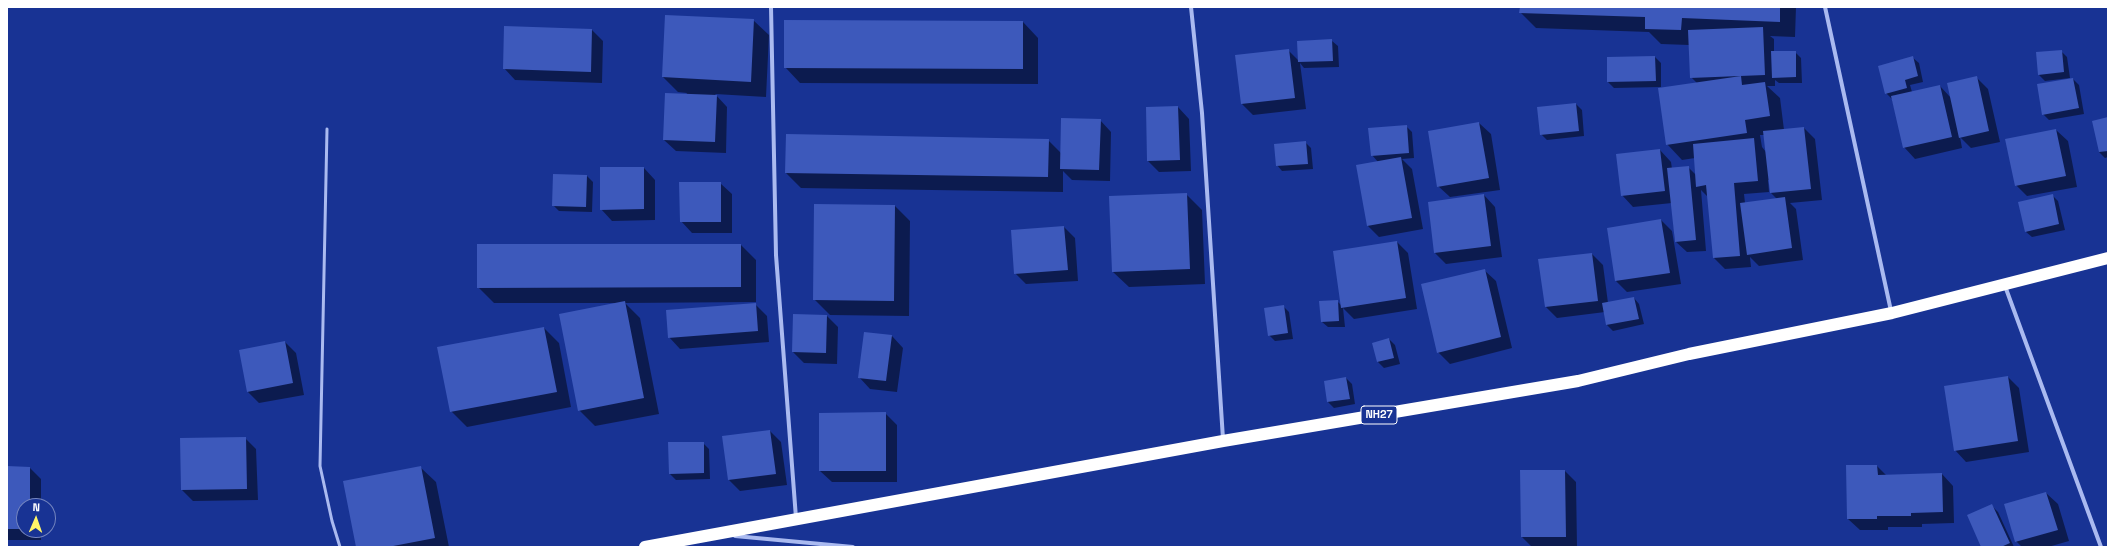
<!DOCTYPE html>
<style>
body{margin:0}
#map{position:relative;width:2115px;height:554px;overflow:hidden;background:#183394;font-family:"Space Grotesk",sans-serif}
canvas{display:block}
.frame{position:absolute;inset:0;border:8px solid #fff;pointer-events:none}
.north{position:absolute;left:16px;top:498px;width:40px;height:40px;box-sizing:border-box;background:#183394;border:1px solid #7485bf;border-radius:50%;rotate:2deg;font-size:11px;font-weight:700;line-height:16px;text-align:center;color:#fff}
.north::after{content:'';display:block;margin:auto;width:14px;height:18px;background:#fff569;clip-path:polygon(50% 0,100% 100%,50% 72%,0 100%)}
</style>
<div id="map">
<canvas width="2115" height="554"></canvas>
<div class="frame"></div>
<div class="north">N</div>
</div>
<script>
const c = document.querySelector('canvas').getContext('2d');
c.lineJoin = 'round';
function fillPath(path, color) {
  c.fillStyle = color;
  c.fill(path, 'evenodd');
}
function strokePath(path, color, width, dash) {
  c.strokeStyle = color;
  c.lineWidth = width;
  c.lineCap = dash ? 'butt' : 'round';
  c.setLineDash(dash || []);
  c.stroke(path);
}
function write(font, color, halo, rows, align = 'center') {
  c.font = font + ' "Space Grotesk",sans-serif';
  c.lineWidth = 3.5;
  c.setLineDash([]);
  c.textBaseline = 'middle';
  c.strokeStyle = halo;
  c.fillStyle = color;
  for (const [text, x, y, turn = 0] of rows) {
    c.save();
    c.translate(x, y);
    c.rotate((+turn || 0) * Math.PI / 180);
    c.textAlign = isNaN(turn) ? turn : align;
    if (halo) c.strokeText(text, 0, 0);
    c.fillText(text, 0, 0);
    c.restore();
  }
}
const shadow = new Path2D(`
 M1521,7H1796L1795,37L1770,36L1774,39V52H1795L1801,58L1802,83H1779L1775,80V86H1767L1780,98L1784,130L1804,128L1815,139L1822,200L1790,203L1796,209L1803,260L1759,266L1750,257L1751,267L1725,269L1714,258L1708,197L1701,190L1706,251L1687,252L1675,241L1672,203L1633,207L1622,195L1660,150L1671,162L1672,169L1688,167L1696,175L1695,158L1682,160L1667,144L1697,83L1691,77L1689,45L1661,44L1649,32L1536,28L1520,12ZM1760,135H1765L1766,152L1762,147ZM1768,180H1769L1771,193L1777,199L1745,203L1744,194L1769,192Z
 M753,20L769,35L766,97L715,94L727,107L726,153L676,151L664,140L687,93L678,92L663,77Z
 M1023,22L1038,38V84L800,83L785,67Z
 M592,30L603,41L602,83L515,80L504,68Z
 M1332,41L1338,46L1339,67L1304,68L1300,63L1306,109L1253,115L1242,104L1288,50L1298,60Z
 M2061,51L2067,57L2070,78L2045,81L2039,75Z
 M1655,57L1661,63V87L1614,88L1608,82V58Z
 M1913,58L1919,63L1923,82L1910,85L1912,92L1940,86L1951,98L1977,78L1988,89L2000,142L1971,148L1960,137L1962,148L1915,159L1904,147L1892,99L1886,93Z
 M2073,79L2079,85L2084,114L2049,120L2043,114Z
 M1576,104L1582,110L1584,136L1547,140L1541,134Z
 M1178,107L1189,119L1191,171L1159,172L1148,161L1147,108Z
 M2108,118V157L2105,158L2099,152Z
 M1100,120L1111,132L1110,181L1072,180L1063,171V192L801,188L786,173L1048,140L1061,153Z
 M1479,123L1491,134L1500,190L1450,197L1438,186Z
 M1406,126L1412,132L1414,158L1402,159L1412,169L1423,229L1379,237L1368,226L1357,166L1378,162L1372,155Z
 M2056,130L2068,141L2077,187L2027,196L2016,185Z
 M1305,142L1311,148L1313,169L1282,171L1277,165Z
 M644,168L655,180V220L612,221L601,209Z
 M587,176L593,182L592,212L559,211L553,205Z
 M720,183L732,194V233H692L681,221Z
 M1186,194L1202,210L1205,284L1129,287L1113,272Z
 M1484,195L1495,207L1502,257L1446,264L1435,253Z
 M2052,195L2058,201L2065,230L2032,237L2026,232Z
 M895,206L910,221L909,316L830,315L814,299Z
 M1661,220L1672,231L1681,284L1627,292L1616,281Z
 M1064,227L1075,238L1078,281L1026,284L1015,273Z
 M1397,242L1408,253L1417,309L1354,319L1343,308L1345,327H1328L1322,322L1337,301L1342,306Z
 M741,245L756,260V302L625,303L640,318L659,414L595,426L579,410L617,303H494L478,287Z
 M1592,254L1603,265L1608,303L1634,298L1639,304L1644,324L1613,331L1607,325L1605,312L1557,318L1546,307Z
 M1484,270L1496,281L1512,348L1450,364L1438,352Z
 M755,304L767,316L769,342L680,349L669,337Z
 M1283,306L1289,312L1293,339L1275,341L1269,335Z
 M827,316L838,327L837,364L804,363L793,352Z
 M544,328L559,343L571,407L467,427L451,411Z
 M892,336L903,348L897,392L870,389L859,377Z
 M1389,339L1395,345L1400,364L1384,368L1378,362L1374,343Z
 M285,342L296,353L304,395L259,403L248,392L240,351Z
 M2008,377L2019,388L2029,452L1966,462L1955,450Z
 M1346,378L1352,384L1355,404L1334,408L1328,402L1325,382Z
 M885,413L897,425V482H832L820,471Z
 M770,431L781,442L787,485L740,491L729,480Z
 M245,438L256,449L258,500L193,501L182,490Z
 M669,443H703L709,449L710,479L676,480L670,474Z
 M1847,466H1877L1887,476L1942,474L1953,486L1954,523L1922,524V527H1888V530H1860L1848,519Z
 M7,467L30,468L41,479V506H24V530H41V540H7Z
 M420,467L436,482L449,547H357Z
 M1565,471L1576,482L1577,547H1532L1522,537Z
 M2046,493L2058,504L2069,541L2048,547H2022L2016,541Z
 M1992,506L1998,512L2014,547H1982Z`);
const building = new Path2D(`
 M1520,7H1780V22L1682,18L1681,30L1645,29V17L1519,13Z
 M665,15L754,19L751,82L662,77Z
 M784,20L1023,21V69L784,68Z
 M504,26L592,29L591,72L503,69Z
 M1763,27L1765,75L1690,78L1688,30Z
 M1332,39L1333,61L1298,62L1297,41Z
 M1289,49L1295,98L1241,104L1235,55Z
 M2062,50L2064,72L2038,75L2036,52Z
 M1771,51H1796V77L1772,78Z
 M1655,56L1656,81L1607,82V57Z
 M1913,56L1918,76L1905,80L1907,88L1885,94L1878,66Z
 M1741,76L1742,85L1765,82L1770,116L1745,120L1747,133L1666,145L1658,88Z
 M1977,76L1989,131L1959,138L1947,83Z
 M2073,78L2079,108L2042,115L2037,84Z
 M1940,85L1952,137L1903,148L1891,96Z
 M665,93L717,95L715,142L663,140Z
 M1576,103L1579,131L1540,135L1537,107Z
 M1178,106L1180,160L1147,161L1146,107Z
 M2108,117V151L2099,152L2092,121Z
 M1061,118L1101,119L1099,170L1060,169Z
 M1479,122L1489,178L1437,187L1428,131Z
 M1407,125L1409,153L1371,156L1368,128Z
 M1804,127L1811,189L1770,193L1763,131Z
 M2056,129L2066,176L2015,186L2005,139Z
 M786,134L1049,139L1048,177L785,173Z
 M1754,138L1758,181L1734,183L1740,256L1713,258L1706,185L1696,187L1693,144Z
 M1306,141L1308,164L1276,166L1274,144Z
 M1660,149L1665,191L1621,196L1616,154Z
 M1401,157L1412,218L1367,226L1356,165Z
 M1689,166L1696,240L1675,242L1667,168Z
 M600,167H644V209L600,210Z
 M553,174L587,175L586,207L552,206Z
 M679,182H721V222H680Z
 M1187,193L1190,269L1112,272L1109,196Z
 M1484,194L1491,246L1434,253L1428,202Z
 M2053,194L2059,224L2025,232L2018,202Z
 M1785,197L1792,248L1747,255L1740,203Z
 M814,204L895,205L894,301L813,300Z
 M1661,219L1670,273L1615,281L1607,228Z
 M1064,226L1068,270L1014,274L1011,230Z
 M1397,241L1406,298L1341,308L1333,251Z
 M477,244H741V287L477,288Z
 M1592,253L1598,301L1545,307L1538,259Z
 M1485,269L1501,337L1437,353L1421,284Z
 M1634,297L1639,319L1606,325L1602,303Z
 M1338,300L1339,321L1321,322L1319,301Z
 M625,301L644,398L578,411L559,314Z
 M756,303L758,331L668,338L666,310Z
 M1284,305L1288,333L1268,336L1264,308Z
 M793,314L827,315L826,353L792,352Z
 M544,327L557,392L450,412L437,347Z
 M864,332L892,335L886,381L858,378Z
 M1389,338L1394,358L1377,362L1372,343Z
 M285,341L293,383L247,392L239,350Z
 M2008,376L2018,441L1954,451L1944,386Z
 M1346,377L1350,399L1327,402L1324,381Z
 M886,412V471H819V413Z
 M770,430L776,474L728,480L722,436Z
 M246,437L247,489L181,490L180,438Z
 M668,442H704V473L669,474Z
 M1846,465H1877L1878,475L1942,473L1943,512L1911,513V516H1877V519H1847Z
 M7,466L30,467V506H24V529H7Z
 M421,466L435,538L388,547H356L343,481Z
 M1520,470H1565L1566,537H1521Z
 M2046,492L2058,530L2015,542L2004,504Z
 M1992,504L2010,543L2001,547H1981L1967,515Z`);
const lane = new Path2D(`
 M327,129L320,466L332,521L340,547`);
const street = new Path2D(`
 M771,7L776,255L796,518
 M1191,7L1202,113L1223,439
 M1825,7L1891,311
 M2005,286L2101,547
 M735,536L853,547`);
const highway = new Path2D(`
 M645,547L1223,441L1578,381L1689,354L1892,313L2108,258`);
const shields = [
 [1379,415,36]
];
const shieldNames = [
 ["NH27",1379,415]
];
fillPath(shadow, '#0007');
fillPath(building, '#3d59bb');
strokePath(lane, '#aabaf0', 3);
strokePath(street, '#aabaf0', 4);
strokePath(highway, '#fff', 12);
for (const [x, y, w] of shields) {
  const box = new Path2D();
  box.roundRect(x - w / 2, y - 9, w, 18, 3);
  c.fillStyle = '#183394';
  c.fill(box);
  strokePath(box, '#fff', 1);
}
write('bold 11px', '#fff', null, shieldNames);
</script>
